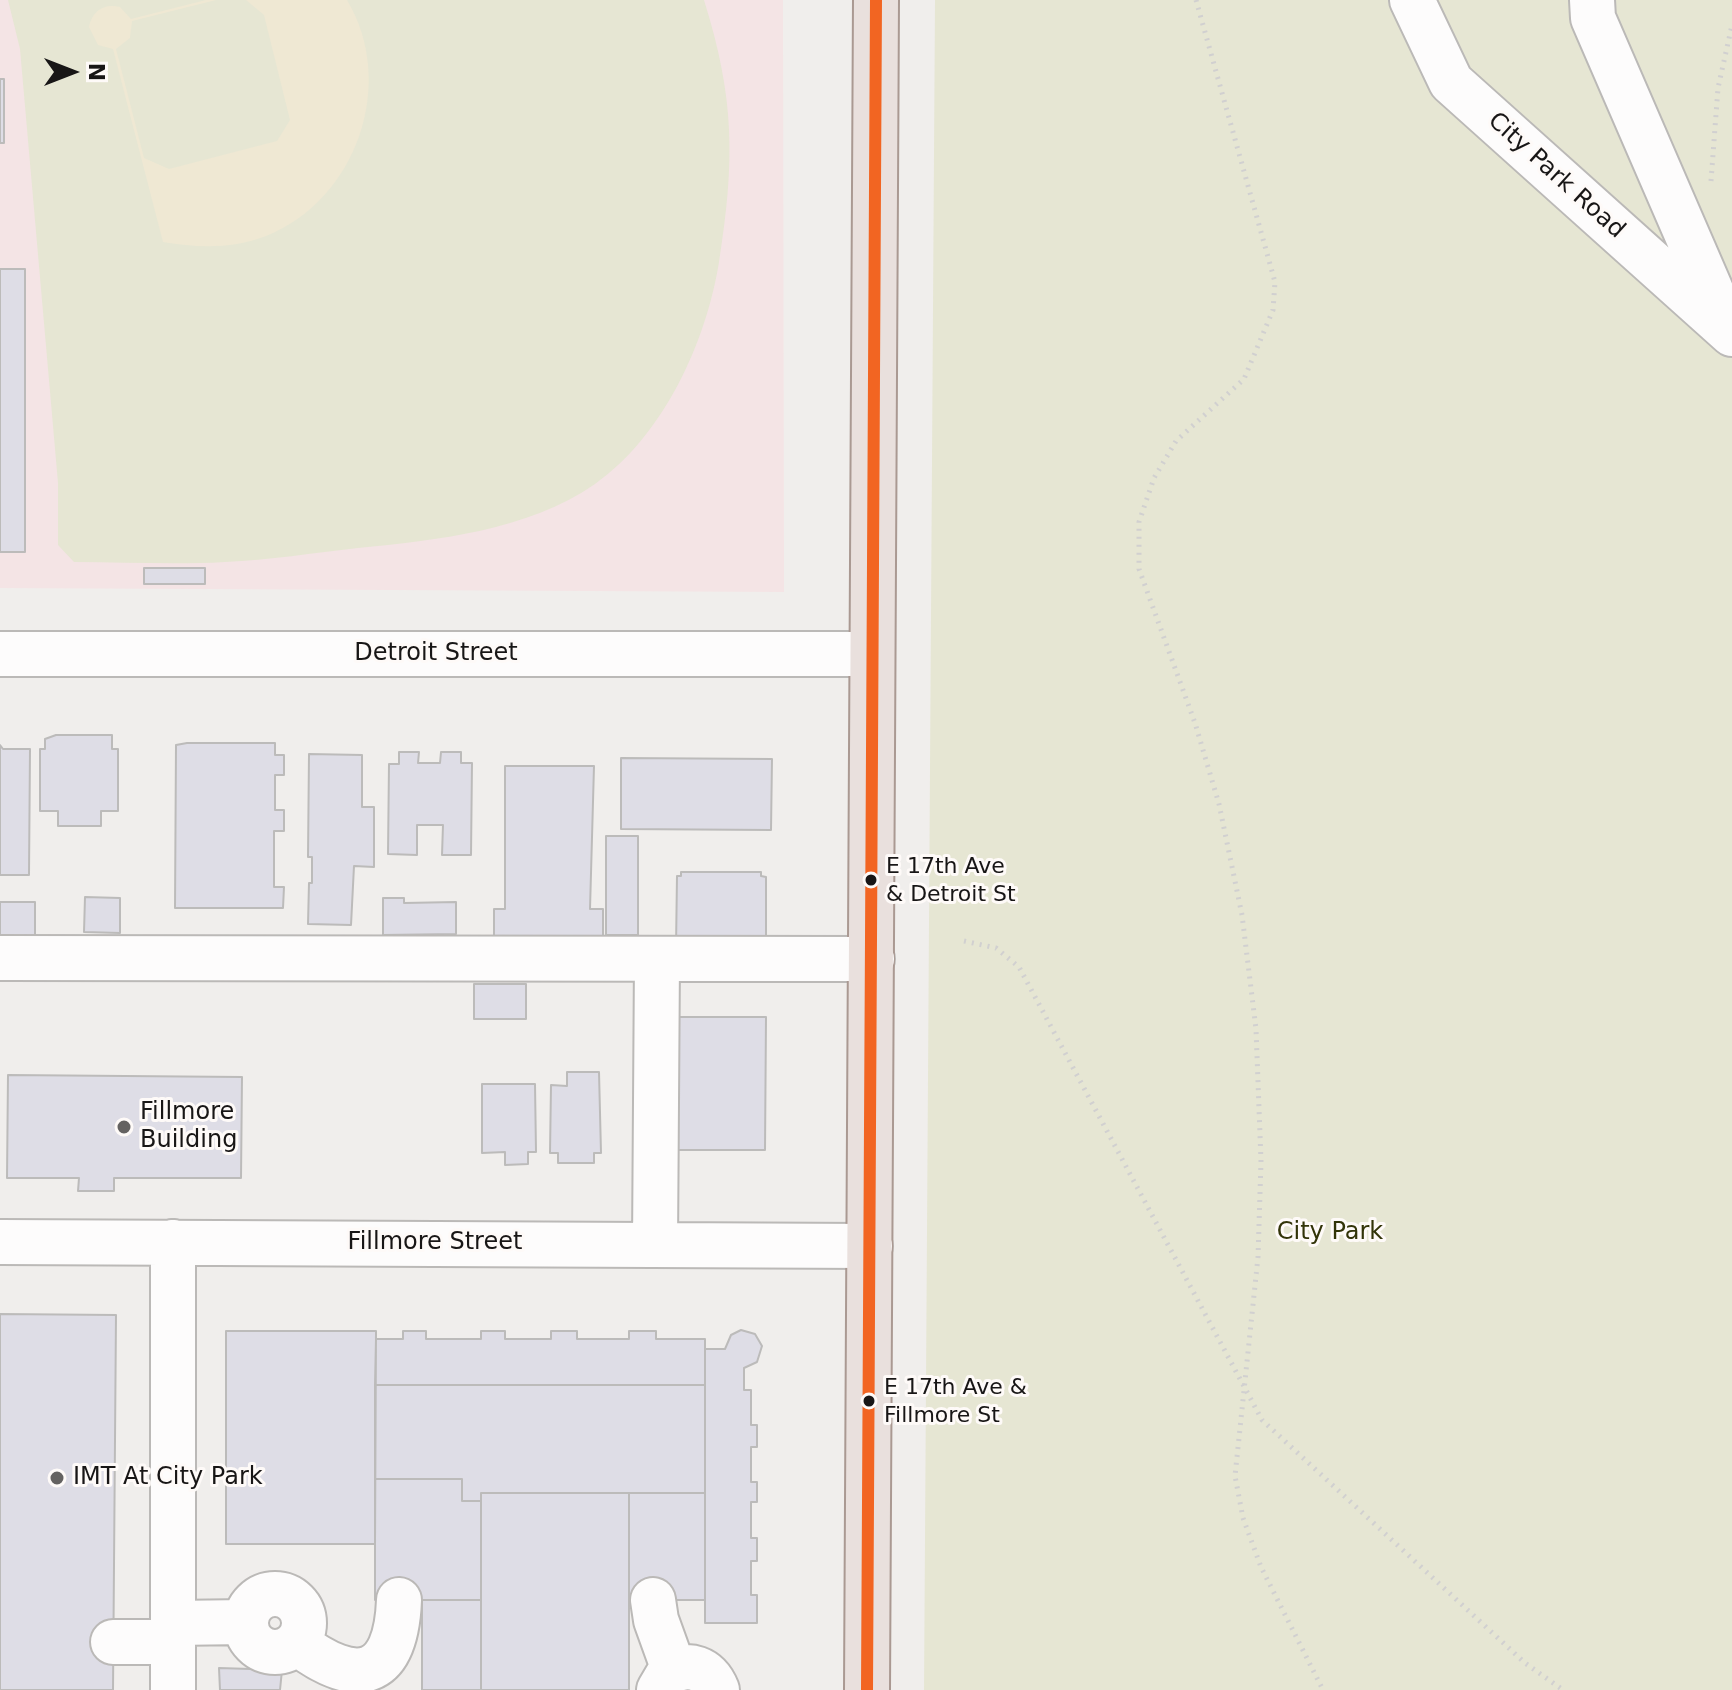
<!DOCTYPE html>
<style>
body{margin:0}
#map{position:relative;width:1732px;height:1690px;overflow:hidden;background:#f0eeec;font-family:"DejaVu Sans",sans-serif}
canvas{display:block}
.north{position:absolute;left:32px;top:32px;width:80px;height:80px;-webkit-text-stroke:6px #fefaf8;paint-order:stroke;rotate:90deg;font-size:22px;font-weight:700;line-height:32px;text-align:center;color:#181616}
.north::after{content:'';display:block;margin:auto;width:28px;height:36px;background:#181616;clip-path:polygon(50% 0,100% 100%,50% 72%,0 100%)}
</style>
<div id="map">
<canvas width="1732" height="1690"></canvas>
<div class="north">N</div>
</div>
<script>
const c = document.querySelector('canvas').getContext('2d');
c.lineJoin = 'round';
function fillPath(path, color) {
  c.fillStyle = color;
  c.fill(path, 'evenodd');
}
function strokePath(path, color, width, dash) {
  c.strokeStyle = color;
  c.lineWidth = width;
  c.lineCap = dash ? 'butt' : 'round';
  c.setLineDash(dash || []);
  c.stroke(path);
}
function write(font, color, halo, rows, align = 'center') {
  c.font = font + ' "DejaVu Sans",sans-serif';
  c.lineWidth = 6;
  c.setLineDash([]);
  c.textBaseline = 'middle';
  c.strokeStyle = halo;
  c.fillStyle = color;
  for (const [text, x, y, turn = 0] of rows) {
    c.save();
    c.translate(x, y);
    c.rotate((+turn || 0) * Math.PI / 180);
    c.textAlign = isNaN(turn) ? turn : align;
    if (halo) c.strokeText(text, 0, 0);
    c.fillText(text, 0, 0);
    c.restore();
  }
}
const education = new Path2D(`
 M0,0H783L784,592L0,588Z`);
const green = new Path2D(`
 M8,0H704C735,99 735,161 719,262C706,343 663,436 595,484C527,531 437,540 358,548C314,553 269,560 225,562C175,565 124,562 74,562L58,545V483L20,49Z
 M935,0H1732V1690H924Z`);
const sand = new Path2D(`
 M206,0H216L132,21L130,38L116,49L144,158L169,169L277,141L290,120L264,15L246,0H347C397,83 357,200 266,236C232,249 198,248 163,242L113,49L98,45L89,27C92,11 104,3 120,7L131,19Z`);
const building = new Path2D(`
 M0,79H4V143H0Z
 M0,269H25V552H0Z
 M144,568H205V584H144Z
 M56,735H112V749H118V811H101V826H58V811H40V749H45V739Z
 M187,743H275V755H284V775H275V810H284V831H274V887H284L283,908H175L176,745Z
 M0,745L3,749H30L29,875H0Z
 M399,752H419L418,763H440L441,752H461V763H472L471,855H442L443,825H417V855L388,854L389,764H399Z
 M309,754L362,755V807H374V867L354,866L351,925L308,924L309,883H312V857H308Z
 M621,758L772,759L771,830L621,829Z
 M505,766H594L590,909H603V942H494V909H505Z
 M606,836H638V935H606Z
 M681,872H761V876L766,877V946L676,947L677,876H681Z
 M85,897L120,898V933L84,932Z
 M383,898H404V903L456,902V934L383,935Z
 M0,902H35V936L0,937Z
 M474,984H526V1019H474Z
 M673,1017H766L765,1150H673Z
 M567,1072H599L601,1153H594V1163H558V1153H550L551,1085L567,1086Z
 M8,1075L242,1077L241,1178H114V1191H78L79,1178H7Z
 M482,1084H535L536,1152H528V1164L505,1165V1152L482,1153Z
 M0,1314L116,1315L113,1690H0Z
 M741,1330L755,1334L762,1346L757,1362L744,1368V1390H751V1425H757V1447H751V1482H757V1502H751V1538H757V1561H751V1595H757V1623H705V1349H725L731,1335Z
 M226,1331H376L375,1544H226Z
 M403,1331H426V1339H481V1331H505V1339H551V1331H577V1339H629V1331H656V1339H705V1385H375L376,1339H403Z
 M375,1385H705V1493H481V1501H462V1479H375Z
 M375,1479H462V1501H481V1600H375Z
 M481,1493H629V1690H481Z
 M629,1493H705V1600H629Z
 M422,1600H481V1690H422Z
 M219,1668L282,1670L280,1690H220Z`);
const path = new Path2D(`
 M1196,0L1275,282L1273,310L1244,379L1176,441L1154,478L1139,522V569L1195,723L1219,804L1242,915L1256,1029L1261,1161L1258,1257L1235,1476L1243,1518L1261,1567L1323,1690
 M1711,181L1718,88L1732,25
 M964,941L996,948L1019,967L1262,1420L1525,1663L1563,1690`);
const minor = new Path2D(`
 M1412,0L1451,82L1732,334
 M1592,0L1593,18L1723,318
 M0,654H872
 M0,958L872,959
 M0,1242L870,1246
 M173,1242V1690
 M655,1245L657,959
 M246 1623a29 29 0 1 1 58 0a29 29 0 1 1-58 0Z
 M653,1600L656,1620L674,1670
 M173,1623L246,1622
 M113,1642H173
 M297,1643C356,1688 396,1680 399,1600
 M659,1690L669,1673C689,1661 708,1668 717,1690`);
const major = new Path2D(`
 M867,1690L876,0`);
const bus1 = new Path2D(`
 M867,1690L876,0`);
const markers = [
 [871,880,7,"#181616"],
 [124,1127,8,"#646261"],
 [869,1401,7,"#181616"],
 [57,1478,8,"#646261"]
];
const busNames = [
 ["E 17th Ave",886,867],
 ["& Detroit St",886,895],
 ["E 17th Ave &",884,1388],
 ["Fillmore St",884,1416]
];
const streetNames = [
 ["City Park Road",1556,176,42],
 ["Detroit Street",436,654],
 ["Fillmore Street",435,1243]
];
const poiNames = [
 ["Fillmore",140,1113],
 ["Building",140,1141],
 ["IMT At City Park",73,1478]
];
const parkNames = [
 ["City Park",1330,1233]
];
fillPath(education, '#f4e4e5');
fillPath(green, '#e6e6d3');
fillPath(sand, '#efe8d3');
fillPath(building, '#dedde6');
strokePath(building, '#bcbbba', 2);
strokePath(minor, '#bbb9b7', 48);
strokePath(major, '#aa9992', 48);
strokePath(path, '#d1d0d0', 5, [2, 6]);
strokePath(minor, '#fdfcfc', 44);
strokePath(major, '#e9e0dd', 44);
strokePath(bus1, '#f26522', 12);
for (const [x, y, r, color] of markers) {
  const dot = new Path2D();
  dot.arc(x, y, r, 0, 2 * Math.PI);
  c.fillStyle = color;
  c.fill(dot);
  strokePath(dot, '#fefaf8', 3);
}
write('22px', '#181616', '#fefaf8', busNames, 'left');
write('24px', '#181616', '#fefaf8', streetNames);
write('24px', '#181616', '#fefaf8', poiNames, 'left');
write('24px', '#323408', '#fefaf8', parkNames);
</script>
